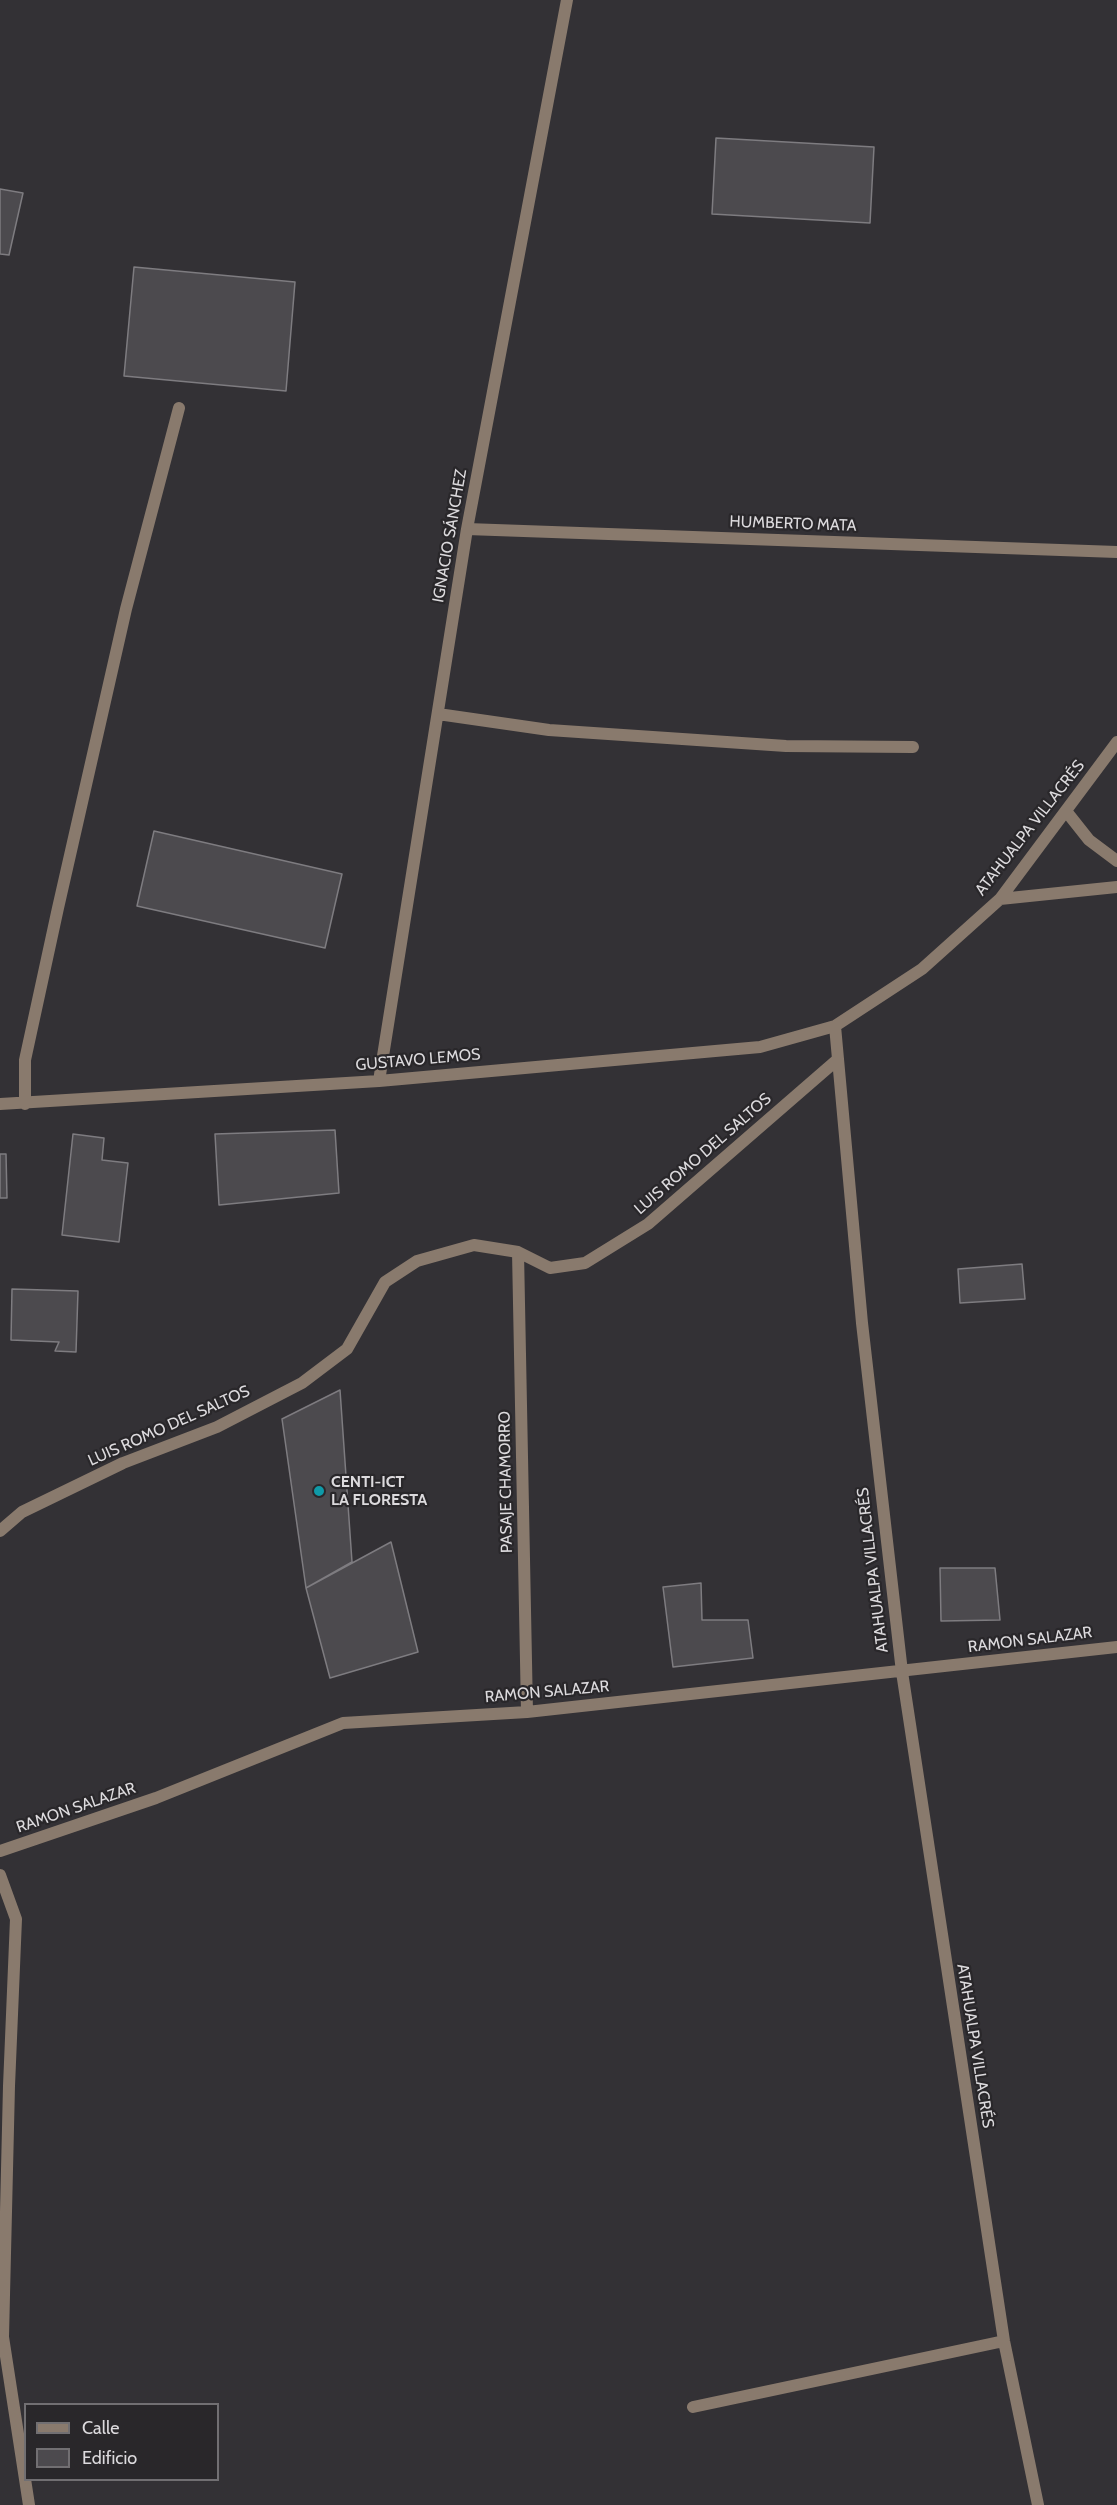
<!DOCTYPE html>
<meta charset="utf-8">
<style>
body{margin:0}
#map{position:relative;width:1117px;height:2505px;overflow:hidden;background:#333135;font-family:Cabin,sans-serif}
canvas{display:block}
.legend{position:absolute;left:24px;top:2403px;width:195px;height:78px;box-sizing:border-box;background:#29272a;border:2px solid #716f72;margin:0;padding:8px 10px;list-style:none;font-size:18px;color:#dcdadd}
.legend li{display:flex;align-items:center;gap:12px;height:30px}
.legend b{width:30px;border:2px solid #716f72}
</style>
<div id="map">
<canvas width="1117" height="2505"></canvas>
<ul class="legend">
<li><b style="height:8px;background:#897a6d"></b>Calle</li>
<li><b style="height:16px;background:#4c4a4e"></b>Edificio</li>
</ul>
</div>
<script>
const c = document.querySelector('canvas').getContext('2d');
c.lineJoin = 'round';
function fillPath(path, color) {
  c.fillStyle = color;
  c.fill(path, 'evenodd');
}
function strokePath(path, color, width, dash) {
  c.strokeStyle = color;
  c.lineWidth = width;
  c.lineCap = dash ? 'butt' : 'round';
  c.setLineDash(dash || []);
  c.stroke(path);
}
function write(font, color, halo, rows, align = 'center') {
  c.font = font + ' Cabin,sans-serif';
  c.lineWidth = 4.5;
  c.setLineDash([]);
  c.textBaseline = 'middle';
  c.strokeStyle = halo;
  c.fillStyle = color;
  for (const [text, x, y, turn = 0] of rows) {
    c.save();
    c.translate(x, y);
    c.rotate((+turn || 0) * Math.PI / 180);
    c.textAlign = isNaN(turn) ? turn : align;
    if (halo) c.strokeText(text, 0, 0);
    c.fillText(text, 0, 0);
    c.restore();
  }
}
const building = new Path2D(`
 M716,138L874,147L870,223L712,214Z
 M0,189L23,193L9,255L0,254Z
 M134,267L295,282L286,391L124,376Z
 M154,831L342,874L325,948L137,906Z
 M335,1130L339,1193L219,1205L215,1134Z
 M73,1134L104,1138L102,1160L128,1163L119,1242L62,1235Z
 M0,1154H6L7,1198H0Z
 M1022,1264L1025,1299L960,1303L958,1269Z
 M12,1289L78,1291L76,1352L55,1351L59,1342L11,1340Z
 M340,1390L352,1562L306,1588L282,1419Z
 M391,1542L418,1652L330,1678L306,1588Z
 M940,1568H995L1000,1620L941,1621Z
 M701,1583L702,1620H748L753,1658L673,1667L663,1587Z`);
const street = new Path2D(`
 M467,529L1117,552
 M438,714L549,730L786,746L913,747
 M1066,811L1089,840L1117,861
 M1000,899L1117,887
 M835,1026L862,1323L902,1672L1004,2341L1038,2505
 M379,1081L467,529L567,0
 M0,1104L379,1081L760,1047L835,1026L922,969L1000,899L1117,742
 M25,1104V1060L58,908L126,609L179,408
 M518,1252L527,1712
 M0,1531L22,1512L123,1463L217,1427L302,1383L347,1349L385,1282L417,1261L474,1245L518,1252L550,1268L585,1263L648,1224L837,1060
 M0,1851L156,1798L343,1723L527,1712L1117,1647
 M0,1875L16,1919L9,2086L3,2337L29,2505
 M693,2407L1004,2341`);
const markers = [
 [319,1491,6,"#0f9aa8"]
];
const streetNames = [
 ["HUMBERTO MATA",793,524,2],
 ["IGNACIO SÁNCHEZ",450,536,-80],
 ["ATAHUALPA VILLACRÉS",1030,828,-52],
 ["GUSTAVO LEMOS",418,1060,-5],
 ["LUIS ROMO DEL SALTOS",703,1154,-41],
 ["LUIS ROMO DEL SALTOS",169,1426,-24],
 ["PASAJE CHAMORRO",506,1482,-91],
 ["ATAHUALPA VILLACRÉS",873,1570,-97],
 ["RAMON SALAZAR",1030,1640,-7],
 ["RAMON SALAZAR",547,1692,-5],
 ["RAMON SALAZAR",76,1808,-19],
 ["ATAHUALPA VILLACRÉS",975,2046,81]
];
const poiNames = [
 ["CENTI-ICT",331,1482],
 ["LA FLORESTA",331,1500]
];
fillPath(building, '#4c4a4e');
strokePath(building, '#7e7c80', 1.5);
strokePath(street, '#897a6d', 12);
for (const [x, y, r, color] of markers) {
  const dot = new Path2D();
  dot.arc(x, y, r, 0, 2 * Math.PI);
  c.fillStyle = color;
  c.fill(dot);
  strokePath(dot, '#29272a', 2);
}
write('16px', '#dcdadd', '#29272a', streetNames);
write('bold 16px', '#dcdadd', '#29272a', poiNames, 'left');
</script>
